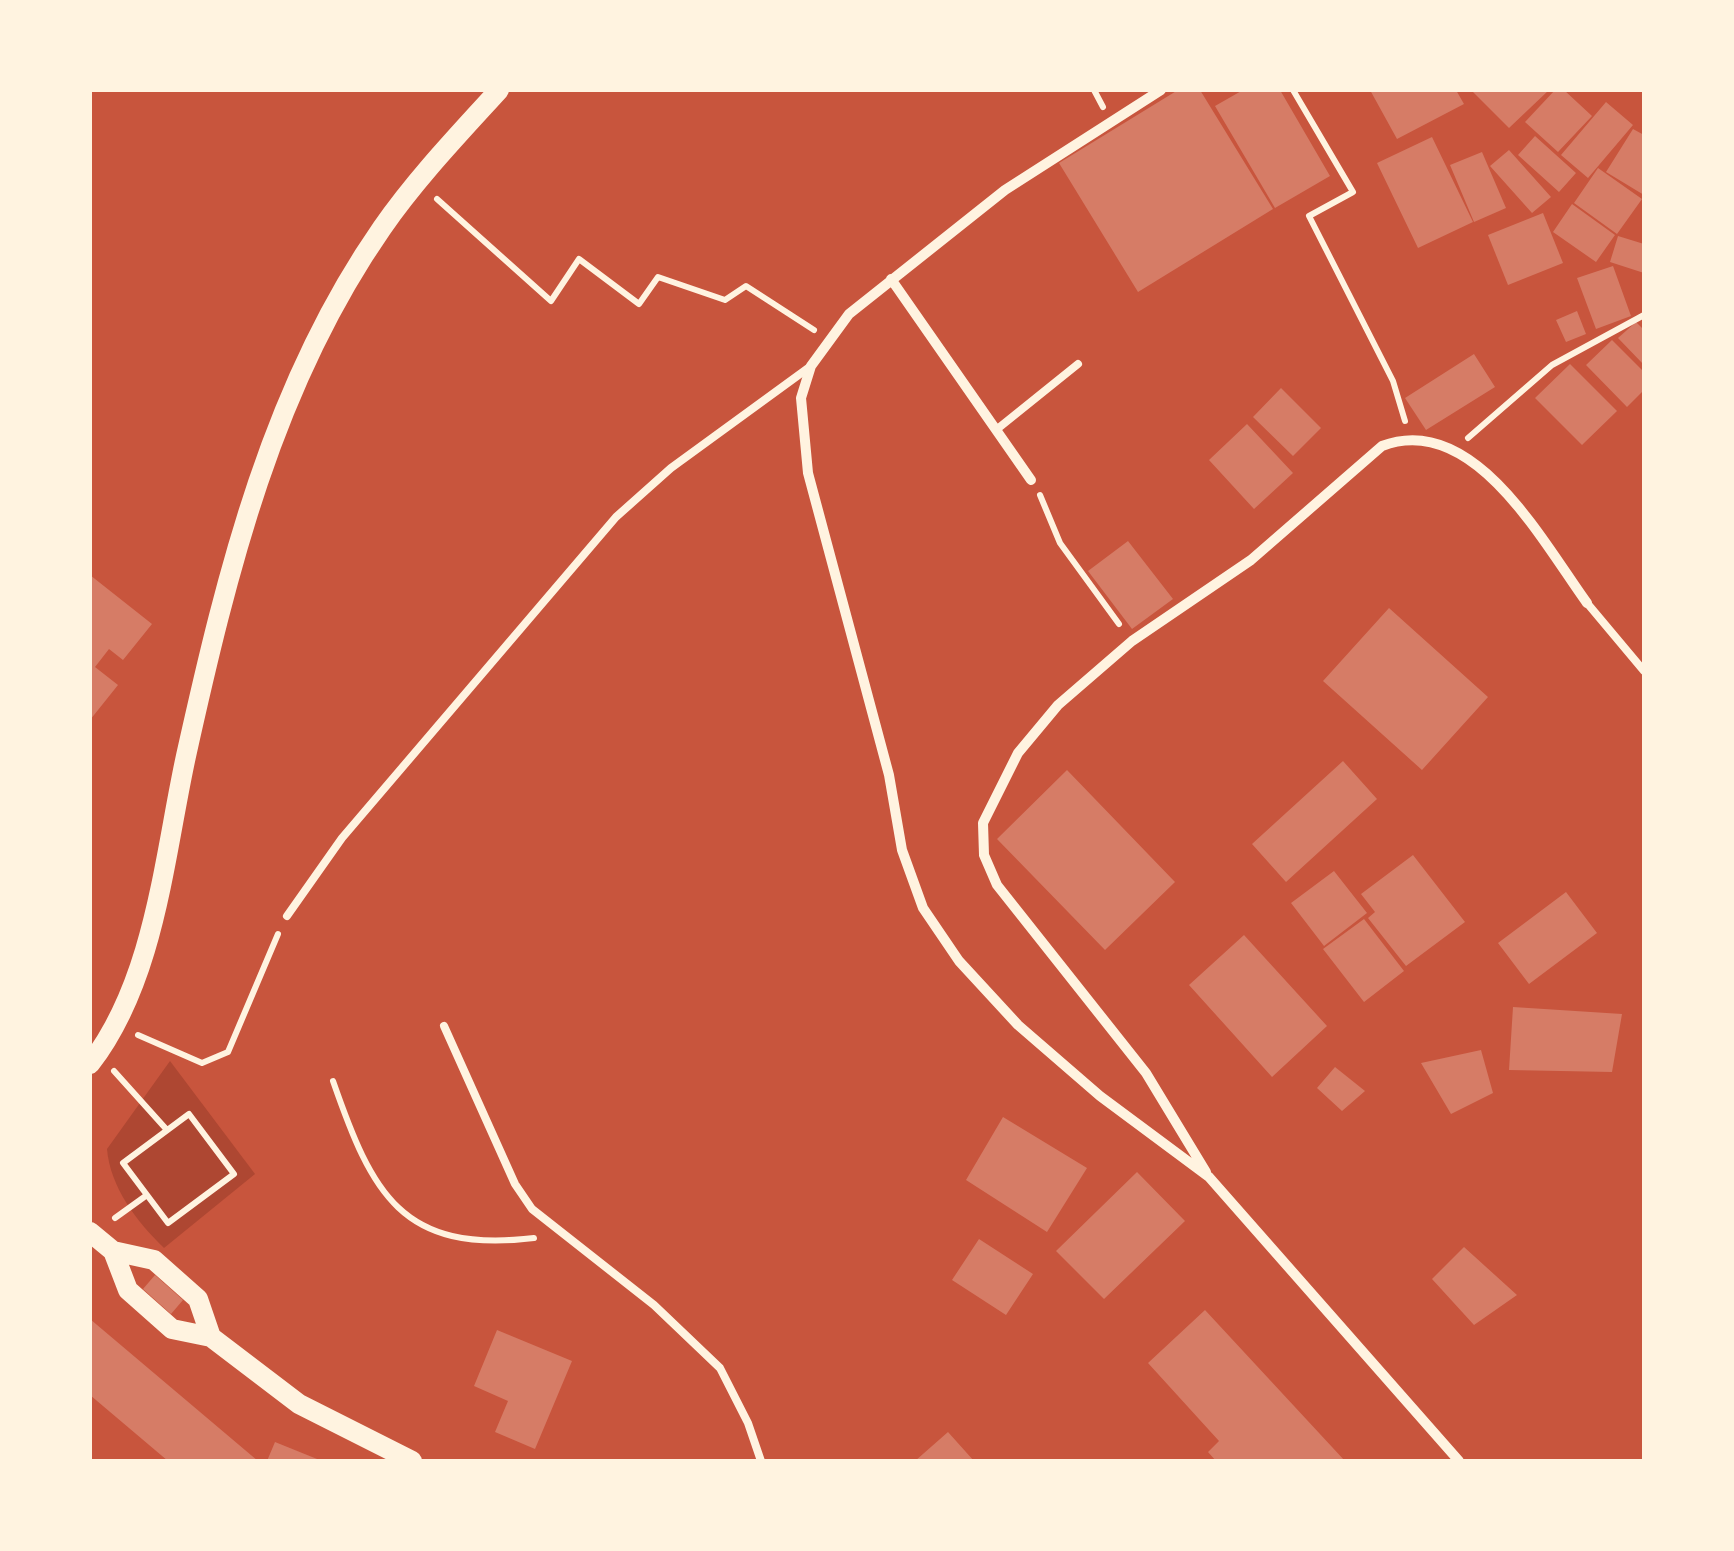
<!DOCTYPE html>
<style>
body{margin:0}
#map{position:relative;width:1734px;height:1551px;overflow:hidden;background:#c8553d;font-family:"DM Sans",sans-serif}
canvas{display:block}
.frame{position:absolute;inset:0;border:92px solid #fff3e0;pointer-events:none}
</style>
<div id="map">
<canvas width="1734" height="1551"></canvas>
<div class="frame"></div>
</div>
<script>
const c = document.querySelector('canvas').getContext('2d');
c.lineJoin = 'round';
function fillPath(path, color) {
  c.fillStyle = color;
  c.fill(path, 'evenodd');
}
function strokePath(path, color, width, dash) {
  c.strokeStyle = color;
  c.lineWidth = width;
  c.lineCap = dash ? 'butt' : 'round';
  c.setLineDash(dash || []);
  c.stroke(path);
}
const green = new Path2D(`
 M170,1061L255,1174L164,1248C137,1222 110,1187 107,1149Z`);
const building = new Path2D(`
 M1178,90H1200L1273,209L1138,292L1059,163Z
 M1243,90H1280L1330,176L1275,208L1215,106Z
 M1370,90H1456L1464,104L1397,139Z
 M1471,90H1549L1509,128Z
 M1555,90H1564L1592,116L1558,152L1525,122Z
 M1606,102L1633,125L1588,178L1561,155Z
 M1633,129L1644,135V195L1606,172Z
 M1535,136L1576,173L1559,192L1518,155Z
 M1432,137L1473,222L1418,248L1377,163Z
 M1509,150L1551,197L1532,213L1490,166Z
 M1482,152L1506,208L1474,222L1450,165Z
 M1598,168L1642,199L1617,234L1574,203Z
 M1572,204L1615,235L1596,262L1553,232Z
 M1543,213L1563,263L1508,285L1488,235Z
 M1618,236L1644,244V273L1610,262Z
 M1613,266L1631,316L1596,329L1577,278Z
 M1577,311L1586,334L1566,342L1556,320Z
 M1636,322L1644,330V365L1618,338Z
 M1612,340L1644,372V390L1627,407L1586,365Z
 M1474,354L1495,387L1426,430L1405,398Z
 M1570,364L1617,411L1582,445L1535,398Z
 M1281,388L1321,428L1293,456L1253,417Z
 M1247,424L1293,473L1254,509L1209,460Z
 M1128,541L1173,599L1132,629L1088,571Z
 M90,575L152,624L123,660L109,649L95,667L118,685L90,720Z
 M1389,608L1488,697L1422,770L1323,681Z
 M1343,761L1377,799L1286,882L1252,844Z
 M1067,770L1175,882L1105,950L997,839Z
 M1413,855L1465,922L1406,966L1368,918L1375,912L1361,894Z
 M1334,871L1367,913L1324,946L1291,903Z
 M1566,892L1597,933L1529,984L1498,943Z
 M1364,919L1404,971L1364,1002L1323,949Z
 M1244,935L1327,1026L1272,1077L1189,985Z
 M1513,1007L1622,1014L1612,1072L1509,1070Z
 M1481,1050L1493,1093L1451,1114L1421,1063Z
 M1335,1067L1365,1091L1342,1111L1317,1088Z
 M1003,1117L1087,1168L1047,1232L966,1180Z
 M1137,1172L1185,1221L1104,1299L1056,1251Z
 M979,1239L1033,1274L1006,1315L952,1280Z
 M1464,1247L1517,1295L1474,1325L1432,1279Z
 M155,1275L183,1300L171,1314L143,1289Z
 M1205,1310L1345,1461H1216L1208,1452L1219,1441L1148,1363Z
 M90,1319L258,1461H168L90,1395Z
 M497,1330L572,1361L535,1449L495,1432L508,1401L474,1386Z
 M948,1432L974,1461H915Z
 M275,1442L322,1461H267Z`);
const path = new Path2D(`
 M1094,90L1103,107
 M1293,90L1353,192L1309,216L1393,381L1405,421
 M437,199L551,301L579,259L639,304L658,277L725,300L746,286L814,330
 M1468,438L1552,365L1644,315
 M1040,495L1060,543L1119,624
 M138,1035L202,1063L228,1052L278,934
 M114,1071L167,1130
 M333,1081C372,1193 401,1254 534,1238
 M189,1114L234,1174L168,1223L123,1163Z
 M115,1218L147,1195`);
const service = new Path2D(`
 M996,430L1078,364
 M1587,603L1644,671
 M287,916L342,838L616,517L671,468L811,366
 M444,1026L515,1184L532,1209L654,1305L720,1368L748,1423L761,1461`);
const minor = new Path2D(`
 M1161,90L1005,190L849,314L811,366L801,398L808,473L889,775L902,850L923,908L959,961L1018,1025L1100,1096L1209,1177L1459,1461
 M891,279L1031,480
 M1206,1172L1146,1073L997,885L984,855L983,823L1018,753L1058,705L1132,641L1251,560L1382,446C1473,411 1542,541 1587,603`);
const secondary = new Path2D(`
 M90,1064C155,980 164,857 186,756C227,572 272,386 382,228C416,179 458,135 499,90
 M90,1232L113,1251L154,1260L198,1299L211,1337
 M113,1251L128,1290L172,1329L211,1337L299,1404L412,1461`);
fillPath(green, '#ae4732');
fillPath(building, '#d67c66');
strokePath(path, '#fff3e0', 6);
strokePath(service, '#fff3e0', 8);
strokePath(minor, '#fff3e0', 10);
strokePath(secondary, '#fff3e0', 20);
</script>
